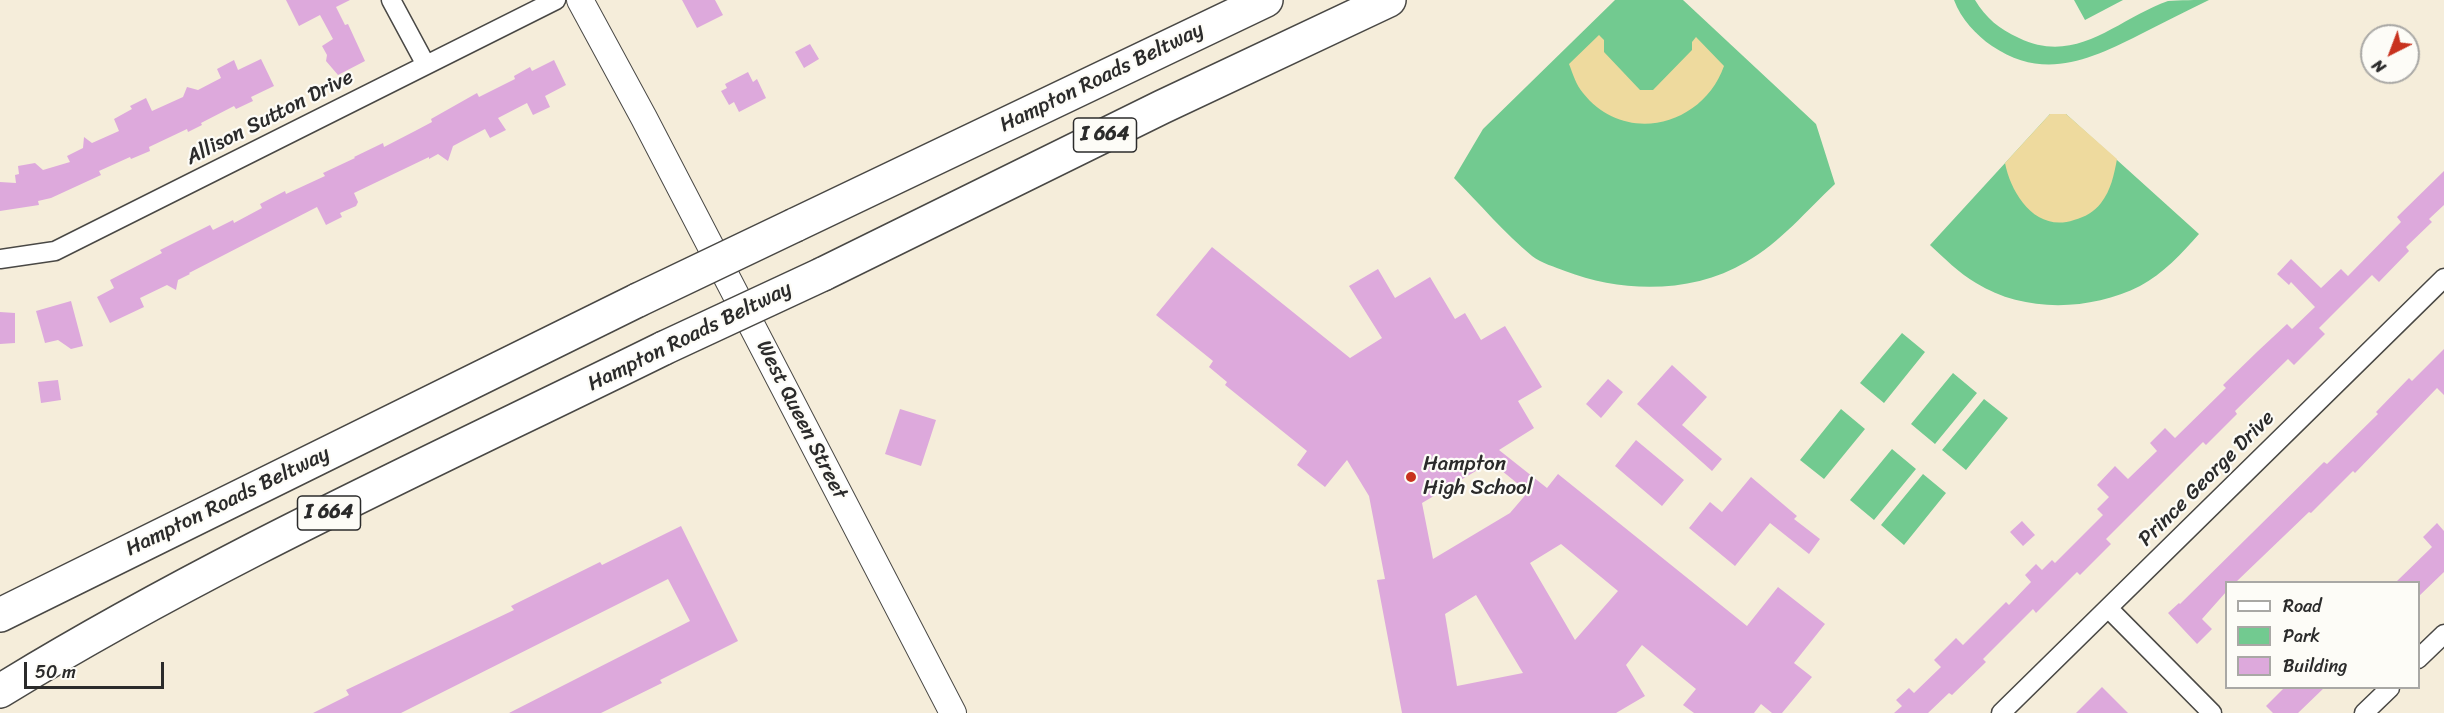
<!DOCTYPE html>
<style>
body{margin:0}
#map{position:relative;width:2444px;height:713px;overflow:hidden;background:#f5edda;font-family:Sriracha,sans-serif}
canvas{display:block}
.legend{position:absolute;left:2225px;top:581px;width:195px;height:108px;box-sizing:border-box;background:#fdfcf7;border:2px solid #a9a8a5;margin:0;padding:8px 10px;list-style:none;font-size:18px;color:#2b2b2b}
.legend li{display:flex;align-items:center;gap:12px;height:30px}
.legend b{width:30px;border:2px solid #a9a8a5}
.north{position:absolute;left:2360px;top:24px;width:60px;height:60px;box-sizing:border-box;background:#fdfcf7;border:2px solid #a9a8a5;border-radius:50%;rotate:222deg;font-size:16px;font-weight:700;line-height:24px;text-align:center;color:#2b2b2b}
.north::after{content:'';display:block;margin:auto;width:21px;height:27px;background:#c8321e;clip-path:polygon(50% 0,100% 100%,50% 72%,0 100%)}
.scale{position:absolute;left:24px;top:662px;width:140px;height:27px;box-sizing:border-box;border:3px solid #2b2b2b;border-top:0;padding-left:8px;font-size:18px;line-height:21px;white-space:nowrap;color:#2b2b2b;-webkit-text-stroke:4px #fdfcf7;paint-order:stroke}
</style>
<div id="map">
<canvas width="2444" height="713"></canvas>
<ul class="legend">
<li><b style="height:8px;background:#fff"></b>Road</li>
<li><b style="height:16px;background:#72ca90"></b>Park</li>
<li><b style="height:16px;background:#dda9dc"></b>Building</li>
</ul>
<div class="north">N</div>
<div class="scale">50 m</div>
</div>
<script>
const c = document.querySelector('canvas').getContext('2d');
c.lineJoin = 'round';
function fillPath(path, color) {
  c.fillStyle = color;
  c.fill(path, 'evenodd');
}
function strokePath(path, color, width, dash) {
  c.strokeStyle = color;
  c.lineWidth = width;
  c.lineCap = dash ? 'butt' : 'round';
  c.setLineDash(dash || []);
  c.stroke(path);
}
function write(font, color, halo, rows, align = 'center') {
  c.font = font + ' Sriracha,sans-serif';
  c.lineWidth = 4.5;
  c.setLineDash([]);
  c.textBaseline = 'middle';
  c.strokeStyle = halo;
  c.fillStyle = color;
  for (const [text, x, y, turn = 0] of rows) {
    c.save();
    c.translate(x, y);
    c.rotate((+turn || 0) * Math.PI / 180);
    c.textAlign = isNaN(turn) ? turn : align;
    if (halo) c.strokeText(text, 0, 0);
    c.fillText(text, 0, 0);
    c.restore();
  }
}
const green = new Path2D(`
 M1615,0H1683L1816,124L1835,184C1807,210 1780,243 1746,262C1692,294 1622,293 1565,271C1555,267 1541,263 1532,256C1505,234 1479,203 1454,178L1483,129Z
 M1954,0H1975C1986,18 1999,29 2019,38C2077,66 2117,19 2168,1C2179,0 2197,0 2209,0C2185,12 2162,23 2139,35C2089,60 2044,81 1992,46C1976,35 1961,19 1954,0Z
 M2074,0H2123L2085,20Z
 M2050,114H2066L2199,234C2182,253 2163,274 2140,286C2090,311 2024,313 1976,283C1959,273 1944,258 1930,245Z
 M1902,333L1925,352L1884,403L1860,383Z
 M1953,373L1977,393L1935,444L1911,424Z
 M1984,399L2008,418L1966,470L1942,450Z
 M1841,409L1865,429L1824,479L1800,460Z
 M1892,449L1916,469L1874,520L1850,500Z
 M1923,474L1946,493L1904,545L1881,525Z`);
const sand = new Path2D(`
 M1599,35L1604,40V52L1640,90H1653L1692,50V42L1696,37L1724,66C1703,126 1625,146 1583,93C1576,85 1573,74 1569,64Z
 M2050,114H2066L2117,159C2114,175 2111,190 2101,203C2094,212 2085,217 2074,220C2036,233 2011,194 2005,163Z`);
const building = new Path2D(`
 M286,0H350L336,7L345,25L348,24L365,61L338,75L326,61L327,55L322,46L333,39L320,15L299,26Z
 M682,0H715L723,15L697,28Z
 M810,44L819,59L804,68L795,52Z
 M261,59L274,86L251,97L253,101L236,109L234,106L201,123L202,125L188,132L187,129L149,147L150,151L131,159L130,157L99,171L101,175L51,198L38,201L39,205L0,211V182L16,183L15,175L19,174L18,166L35,163L43,170L70,162L67,156L83,148L84,137L92,143L119,131L114,119L132,109L130,106L146,98L152,111L183,97L187,87L198,90L221,78L217,69L234,60L238,70Z
 M554,60L566,85L545,96L550,107L533,115L527,103L498,118L506,130L490,138L485,129L453,146L448,161L438,154L429,159V157L354,193L358,202L356,206L340,213L342,217L326,225L317,207L189,273L190,274L178,280L176,290L167,285L140,298L144,307L110,323L97,297L114,288L110,280L162,253L160,250L210,225L213,230L233,220L234,223L262,208L260,204L285,191L286,194L325,176L323,173L355,158L354,157L383,143L384,147L415,131L432,122L431,119L477,93L479,97L515,79L514,76L530,67L532,71Z
 M748,72L753,82L757,79L766,98L739,112L734,102L729,105L721,91L727,88L725,84Z
 M2444,171V205L2429,219L2432,222L2406,247L2409,251L2379,282L2372,275L2319,328L2325,334L2294,365L2288,359L2235,411L2237,414L2206,445L2203,442L2106,539L2111,544L2080,575L2077,572L2036,613L2033,609L1983,659L1986,662L1952,695L1949,693L1928,713H1894L1902,706L1896,700L1909,688L1914,693L1941,667L1934,660L1956,638L1963,645L2006,602L2009,605L2031,582L2025,575L2036,564L2042,570L2052,560L2055,563L2103,515L2097,509L2109,497L2097,485L2115,466L2128,479L2130,477L2157,451L2150,443L2165,428L2175,438L2226,388L2223,385L2258,351L2287,324L2292,329L2315,307L2291,282L2289,285L2277,274L2291,259L2321,288L2341,269L2348,276L2401,222L2397,217Z
 M1212,247L1350,358L1382,338L1349,286L1378,269L1395,298L1430,277L1455,319L1465,313L1481,340L1505,326L1542,387L1518,401L1534,428L1499,450L1547,488L1558,474L1747,626L1778,587L1825,624L1794,663L1812,677L1782,713H1772L1761,704L1754,713H1694L1683,705L1696,689L1642,645L1626,665L1645,696L1616,713H1402L1377,580L1385,579L1369,496L1347,460L1325,487L1297,465L1307,451L1225,385L1227,382L1209,367L1213,361L1156,315ZM1491,462L1528,492L1510,513L1433,559L1422,503ZM1561,544L1618,591L1575,640L1530,563ZM1476,595L1523,673L1457,686L1445,614Z
 M71,301L83,346L71,349L58,340L45,343L36,311Z
 M0,312L15,313V343L0,344Z
 M2444,349V395L2437,388L2355,473L2353,471L2311,513L2309,512L2236,582H2226V592L2202,619L2212,629L2197,644L2168,613L2179,603L2180,604L2324,462L2327,464L2378,414L2376,412L2409,378L2412,381Z
 M1672,365L1707,397L1682,425L1722,459L1712,471L1637,404Z
 M1608,379L1623,392L1601,418L1586,404Z
 M58,380L61,400L41,403L38,382Z
 M900,409L936,420L921,466L885,454Z
 M1636,440L1684,480L1662,506L1615,466Z
 M1751,477L1797,516L1794,519L1820,539L1809,554L1770,523L1735,566L1689,528L1710,502L1722,512Z
 M2022,521L2035,535L2023,546L2010,532Z
 M2437,523L2444,531V572L2418,597V582H2396L2432,547L2423,537Z
 M681,526L738,641L660,680L662,683L601,713H509L690,621L668,579L401,713H313L349,695L346,690L514,610L511,606L600,562L602,565Z
 M2102,687L2128,713H2076Z
 M2285,687H2325L2298,713H2273L2266,706Z`);
const minor = new Path2D(`
 M391,0L426,65
 M0,259L55,251L556,0
 M2108,608L2212,713
 M2418,659L2444,634
 M2001,713L2444,278
 M2364,713L2390,688`);
const secondary = new Path2D(`
 M580,0L644,118L953,713`);
const motorway = new Path2D(`
 M795,225L1266,0
 M823,274L1162,107L1389,0
 M0,615L638,300
 M0,691C212,561 441,458 664,348`);
const motorwayBridge = new Path2D(`
 M638,300L795,225
 M664,348L823,274`);
const markers = [
 [1411,477,6,"#c8321e"]
];
const shields = [
 [1105,135,63],
 [329,513,63]
];
const shieldNames = [
 ["I 664",1105,135],
 ["I 664",329,513]
];
const streetNames = [
 ["Hampton Roads Beltway",1102,78,-26],
 ["Allison Sutton Drive",270,118,-27],
 ["Hampton Roads Beltway",690,337,-26],
 ["West Queen Street",801,420,63],
 ["Prince George Drive",2207,479,-45],
 ["Hampton Roads Beltway",228,502,-26]
];
const poiNames = [
 ["Hampton",1423,465],
 ["High School",1423,489]
];
fillPath(green, '#72ca90');
fillPath(sand, '#eeda9e');
fillPath(building, '#dda9dc');
strokePath(minor, '#494845', 21);
strokePath(secondary, '#494845', 28);
strokePath(motorway, '#494845', 36);
strokePath(minor, '#fff', 18);
strokePath(secondary, '#fff', 26);
strokePath(motorway, '#fff', 33);
strokePath(motorwayBridge, '#494845', 36, []);
strokePath(motorwayBridge, '#fff', 33);
for (const [x, y, r, color] of markers) {
  const dot = new Path2D();
  dot.arc(x, y, r, 0, 2 * Math.PI);
  c.fillStyle = color;
  c.fill(dot);
  strokePath(dot, '#fdfcf7', 2);
}
for (const [x, y, w] of shields) {
  const box = new Path2D();
  box.roundRect(x - w / 2, y - 17, w, 34, 4.5);
  c.fillStyle = '#fdfcf7';
  c.fill(box);
  strokePath(box, '#2b2b2b', 1.5);
}
write('bold 20px', '#2b2b2b', null, shieldNames);
write('21px', '#2b2b2b', '#fdfcf7', streetNames);
write('21px', '#2b2b2b', '#fdfcf7', poiNames, 'left');
</script>
